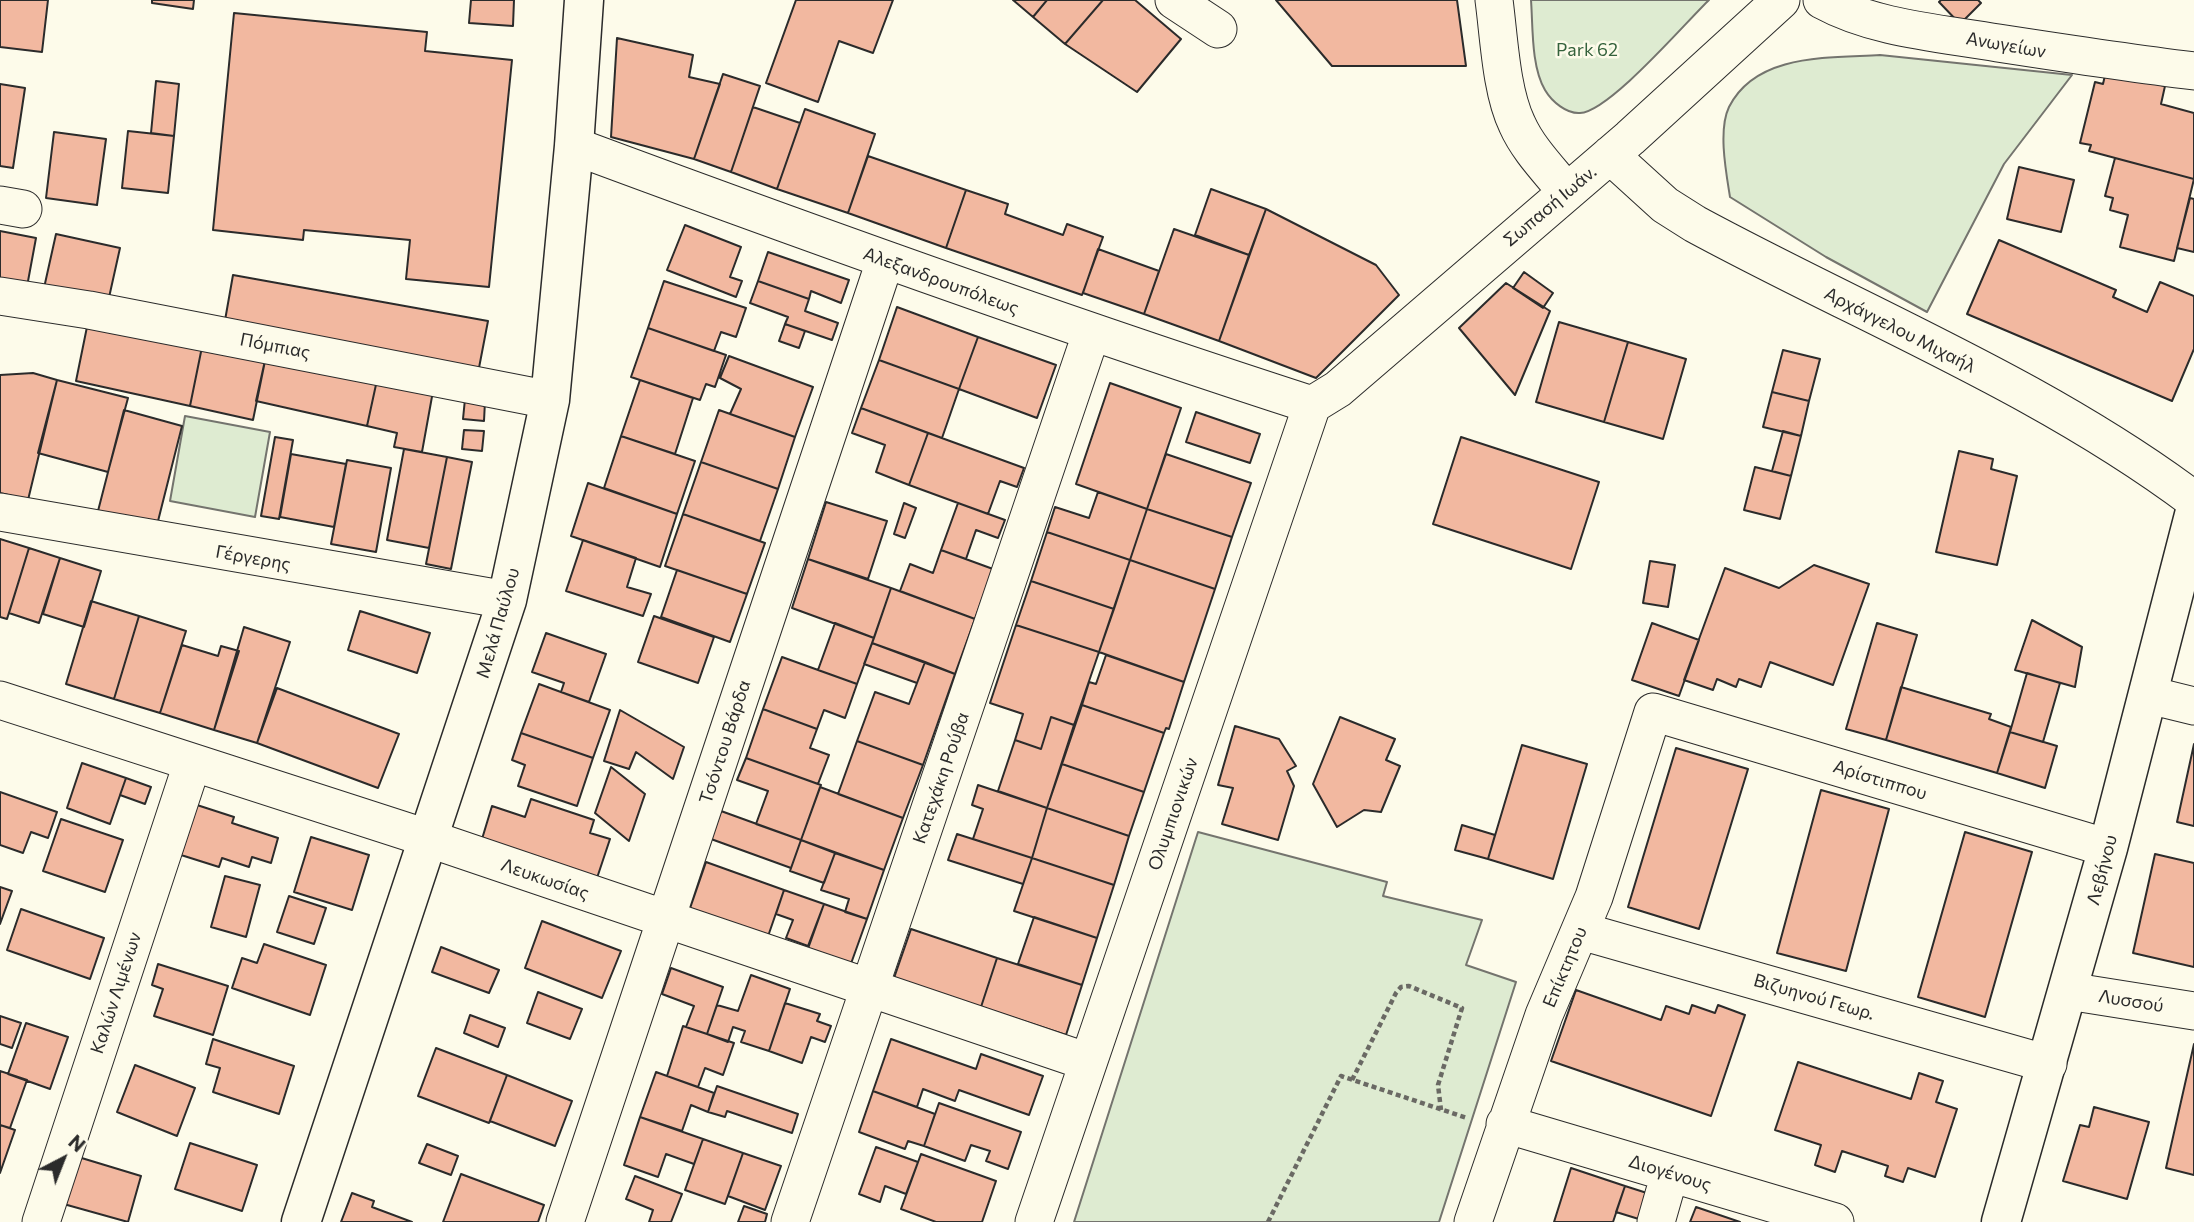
<!DOCTYPE html>
<meta charset="utf-8">
<style>
body{margin:0}
#map{position:relative;width:2194px;height:1222px;overflow:hidden;background:#fdfbea;font-family:Commissioner,sans-serif}
canvas{display:block}
.north{position:absolute;left:28px;top:1124px;width:70px;height:70px;-webkit-text-stroke:5px #fdfbea;paint-order:stroke;rotate:42deg;font-size:19px;font-weight:700;line-height:28px;text-align:center;color:#2b2b2b}
.north::after{content:'';display:block;margin:auto;width:24px;height:32px;background:#2b2b2b;clip-path:polygon(50% 0,100% 100%,50% 72%,0 100%)}
</style>
<div id="map">
<canvas width="2194" height="1222"></canvas>
<div class="north">N</div>
</div>
<script>
const c = document.querySelector('canvas').getContext('2d');
c.lineJoin = 'round';
function fillPath(path, color) {
  c.fillStyle = color;
  c.fill(path, 'evenodd');
}
function strokePath(path, color, width, dash) {
  c.strokeStyle = color;
  c.lineWidth = width;
  c.lineCap = dash ? 'butt' : 'round';
  c.setLineDash(dash || []);
  c.stroke(path);
}
function write(font, color, halo, rows, align = 'center') {
  c.font = font + ' Commissioner,sans-serif';
  c.lineWidth = 5;
  c.setLineDash([]);
  c.textBaseline = 'middle';
  c.strokeStyle = halo;
  c.fillStyle = color;
  for (const [text, x, y, turn = 0] of rows) {
    c.save();
    c.translate(x, y);
    c.rotate((+turn || 0) * Math.PI / 180);
    c.textAlign = isNaN(turn) ? turn : align;
    if (halo) c.strokeText(text, 0, 0);
    c.fillText(text, 0, 0);
    c.restore();
  }
}
const green = new Path2D(`
 M1531,0H1709C1685,23 1609,112 1580,113C1567,114 1552,102 1545,90C1531,66 1533,27 1531,0Z
 M1880,55L2072,75L2004,164L1927,312L1826,257L1730,197C1726,172 1718,130 1729,107C1756,53 1829,58 1880,55Z
 M185,416L270,432L255,517L170,501Z
 M1198,832L1387,882L1383,896L1482,920L1466,965L1516,982L1439,1222H1074Z`);
const building = new Path2D(`
 M0,0H48L42,52L0,47Z
 M152,0H194L193,9L152,3Z
 M471,0H514L513,26L469,23Z
 M796,0H893L873,53L839,41L818,102L766,83Z
 M1013,0H1047L1033,17Z
 M1047,0H1103L1065,44L1033,17Z
 M1103,0H1135L1181,39L1137,92L1065,44Z
 M1276,0H1457L1466,66H1332Z
 M1941,0H1978L1981,3L1960,24L1939,2Z
 M234,13L427,32L425,51L512,60L489,287L406,279L410,240L304,230L303,240L213,230Z
 M617,38L693,55L689,77L720,84L694,159L611,137Z
 M2106,71L2165,86L2161,104L2194,113V179L2089,151L2091,145L2080,143L2095,82L2103,84Z
 M723,74L760,86L731,172L694,159Z
 M156,81L179,84L174,136L151,133Z
 M0,84L25,88L13,168L0,166Z
 M753,107L800,123L777,189L731,172Z
 M805,109L875,134L848,213L777,189Z
 M128,131L174,136L168,193L122,188Z
 M54,132L106,139L97,205L46,198Z
 M868,156L966,190L946,248L848,213Z
 M2115,158L2194,179L2174,261L2120,247L2128,215L2110,210L2113,198L2105,196Z
 M2019,167L2074,180L2061,232L2007,219Z
 M1211,189L1266,209L1249,255L1195,235Z
 M966,190L1008,204L1005,214L1063,235L1067,224L1103,237L1082,295L946,248Z
 M2190,198L2194,199V252L2177,248Z
 M1266,209L1376,265L1399,295L1316,378L1219,341Z
 M685,225L741,247L730,277L742,281L736,297L667,270Z
 M1174,229L1249,255L1219,341L1144,314Z
 M0,231L36,238L26,292L0,286Z
 M56,234L120,248L108,302L44,288Z
 M1999,240L2116,290L2113,297L2147,312L2160,282L2194,296V349L2172,401L1967,314Z
 M1098,249L1159,271L1144,314L1083,293Z
 M768,252L849,280L841,303L811,291L809,299L758,281Z
 M1524,272L1553,293L1543,308L1513,288Z
 M233,275L488,321L478,373L224,326Z
 M664,281L746,308L736,337L721,332L714,351L648,328Z
 M758,281L809,299L805,311L838,323L832,340L785,324L788,317L750,303Z
 M1506,283L1550,311L1515,395L1459,328Z
 M897,307L978,337L959,389L879,360Z
 M89,317L203,342L190,406L76,381Z
 M1559,322L1628,342L1604,422L1536,402Z
 M785,324L805,331L799,348L779,341Z
 M648,328L726,355L715,387L706,384L700,400L631,377Z
 M978,337L1056,365L1037,418L959,389Z
 M203,342L266,356L253,420L190,406Z
 M1628,342L1686,359L1663,439L1604,422Z
 M1783,350L1820,359L1809,401L1772,392Z
 M266,356L377,380L367,426L256,401Z
 M729,356L813,387L795,437L730,414L741,389L720,378Z
 M879,360L959,389L942,438L861,408Z
 M33,373L57,380L28,500L0,493V375Z
 M57,380L128,398L108,472L38,453Z
 M377,380L433,391L422,452L394,447L397,433L367,426Z
 M640,380L693,398L675,454L621,436Z
 M1110,383L1181,408L1147,509L1076,484Z
 M1772,392L1809,401L1801,436L1763,427Z
 M465,399L485,401L484,421L463,419Z
 M861,408L928,433L909,485L876,472L885,445L852,433Z
 M124,410L182,426L156,529L98,511Z
 M719,410L795,437L778,489L701,462Z
 M1196,412L1260,434L1250,463L1186,442Z
 M464,430L484,431L482,451L462,449Z
 M1783,431L1801,436L1791,476L1772,471Z
 M928,433L1024,468L1017,487L1000,481L988,514L909,485Z
 M621,436L695,461L677,514L604,488Z
 M275,437L293,440L279,519L261,516Z
 M1461,437L1599,482L1571,569L1433,524Z
 M404,449L447,457L429,548L387,540Z
 M1959,451L1993,459L1991,469L2017,476L1997,565L1936,552Z
 M291,454L346,464L334,527L280,517Z
 M1166,454L1251,483L1232,537L1147,509Z
 M447,457L472,462L451,569L426,564Z
 M347,460L391,468L376,552L331,544Z
 M701,462L778,489L760,541L683,514Z
 M1755,467L1791,476L1780,519L1744,510Z
 M588,483L677,514L660,567L571,536Z
 M1098,492L1147,509L1130,560L1047,532L1055,507L1089,518Z
 M826,502L887,521L868,579L808,559Z
 M904,503L916,508L905,538L894,534Z
 M958,503L1005,520L998,538L976,530L966,559L941,550Z
 M1147,509L1232,537L1215,589L1130,560Z
 M683,514L765,543L747,594L665,566Z
 M1047,532L1130,560L1114,609L1031,581Z
 M0,539L29,548L7,619L0,617Z
 M583,540L636,558L627,587L651,594L643,616L566,591Z
 M29,548L60,558L39,623L9,613Z
 M941,550L993,569L975,619L900,591L910,564L933,573Z
 M60,558L101,571L84,627L43,614Z
 M808,559L891,588L874,638L792,608Z
 M1130,560L1215,589L1184,682L1099,652Z
 M1650,561L1675,565L1668,607L1643,603Z
 M1814,565L1869,584L1833,685L1770,662L1761,687L1739,679L1736,687L1717,679L1713,690L1684,680L1725,568L1779,588Z
 M677,570L747,594L730,642L661,617Z
 M1031,581L1114,609L1099,652L1016,625Z
 M891,588L975,619L955,674L872,643Z
 M91,601L139,616L114,699L66,684Z
 M360,611L430,633L417,673L348,650Z
 M139,616L186,631L160,713L114,699Z
 M654,616L714,637L698,683L638,662Z
 M2032,620L2082,647L2075,687L2015,670Z
 M835,623L874,638L857,684L818,670Z
 M1652,623L1699,640L1679,696L1632,680Z
 M1877,623L1917,635L1886,740L1846,729Z
 M1016,625L1099,652L1074,725L1051,717L1041,749L1015,740L1023,714L990,703Z
 M244,627L290,642L257,743L214,730Z
 M546,633L606,654L589,702L561,692L564,683L532,672Z
 M872,643L925,662L917,683L864,664Z
 M182,645L218,656L221,646L239,651L214,730L160,713Z
 M1106,655L1184,682L1169,729L1166,728L1164,733L1082,705L1089,682L1096,684Z
 M782,657L857,684L845,718L824,710L817,729L763,709Z
 M925,662L955,674L923,765L857,741L875,692L909,704Z
 M2027,673L2060,683L2043,742L2010,732Z
 M539,684L610,710L593,758L521,733Z
 M1901,687L1991,714L1989,719L2011,727L1997,773L1886,740Z
 M277,688L399,734L378,788L257,743Z
 M1082,705L1164,733L1144,792L1062,764Z
 M763,709L817,729L810,748L829,755L818,784L746,758Z
 M620,710L684,747L673,779L636,752L629,769L604,761Z
 M1051,717L1074,725L1047,808L998,791L1015,740L1041,749Z
 M1340,717L1395,739L1386,760L1400,766L1381,812L1364,810L1337,827L1313,784Z
 M1235,726L1279,739L1296,766L1287,771L1294,786L1278,840L1222,824L1233,788L1218,785Z
 M2010,732L2057,746L2045,788L1997,773Z
 M521,733L593,758L577,806L518,786L525,765L512,760Z
 M857,741L923,765L903,818L838,794Z
 M2194,744V826L2177,822Z
 M1522,745L1587,764L1553,879L1488,859Z
 M1676,748L1748,769L1699,929L1628,907Z
 M746,758L821,785L801,840L756,824L768,791L737,780Z
 M82,763L126,778L110,824L67,808Z
 M1062,764L1144,792L1129,836L1047,808Z
 M611,767L645,794L629,841L595,813Z
 M126,778L151,787L145,804L120,795Z
 M978,785L1047,808L1032,858L973,839L983,809L972,805Z
 M820,787L903,818L884,870L801,840Z
 M1821,790L1889,809L1846,971L1777,953Z
 M0,792L57,812L48,838L31,832L23,853L0,845Z
 M531,799L594,820L590,833L610,839L597,878L482,839L492,806L525,817Z
 M197,805L234,817L232,823L278,838L271,863L252,857L249,867L222,858L219,867L181,855Z
 M1047,808L1129,836L1114,885L1032,858Z
 M721,811L801,840L791,868L711,839Z
 M61,819L123,840L105,892L43,871Z
 M1462,825L1495,835L1488,859L1455,850Z
 M1965,832L2032,852L1985,1017L1918,997Z
 M957,834L1032,858L1023,884L948,860Z
 M311,837L369,855L352,910L294,892Z
 M801,840L835,853L824,883L790,871Z
 M835,853L884,870L867,919L845,912L849,899L821,890Z
 M2155,854L2194,863V967L2133,953Z
 M1032,858L1114,885L1097,938L1014,911Z
 M706,862L784,890L765,945L687,917Z
 M225,876L260,885L246,937L211,927Z
 M0,887L12,891L0,924Z
 M784,890L824,904L808,946L786,938L793,920L776,914Z
 M289,896L326,908L314,944L277,932Z
 M824,904L867,919L848,972L805,957Z
 M21,909L104,938L90,979L7,950Z
 M1034,917L1097,938L1082,985L1018,964Z
 M542,921L621,951L602,998L525,968Z
 M911,929L997,958L981,1007L894,978Z
 M264,944L326,965L310,1015L232,988L242,958L257,963Z
 M441,947L499,970L489,993L432,972Z
 M997,958L1082,985L1066,1035L981,1007Z
 M158,964L228,986L213,1035L154,1016L163,989L152,985Z
 M671,968L723,987L707,1034L686,1027L694,1006L662,994Z
 M751,975L790,989L769,1051L741,1042L745,1031L733,1027L728,1042L707,1034L717,1005L738,1011Z
 M1576,990L1661,1020L1666,1006L1689,1014L1692,1005L1715,1013L1718,1005L1745,1015L1711,1116L1551,1061Z
 M538,992L582,1009L570,1039L527,1023Z
 M785,1003L820,1014L817,1021L831,1026L825,1042L811,1037L802,1063L769,1051Z
 M470,1015L505,1028L498,1047L464,1033Z
 M0,1016L21,1023L12,1048L0,1044Z
 M26,1023L68,1037L50,1089L8,1074Z
 M683,1026L734,1043L723,1075L705,1068L698,1087L667,1076Z
 M213,1039L294,1066L279,1114L213,1092L220,1068L206,1064Z
 M891,1039L976,1069L981,1054L1043,1076L1029,1115L959,1090L955,1101L923,1089L917,1107L873,1091Z
 M2194,1044V1175L2166,1168Z
 M436,1048L507,1075L489,1123L418,1096Z
 M1798,1062L1911,1099L1919,1073L1943,1081L1936,1102L1957,1109L1935,1177L1908,1168L1903,1182L1885,1176L1888,1166L1842,1151L1835,1172L1815,1165L1821,1145L1775,1130Z
 M135,1065L195,1088L177,1136L117,1112Z
 M0,1071L27,1080L10,1128L0,1125Z
 M656,1072L714,1093L708,1112L691,1105L682,1131L640,1117Z
 M507,1075L572,1101L555,1146L490,1121Z
 M717,1086L798,1114L792,1133L727,1111L725,1117L708,1112Z
 M873,1091L935,1114L924,1146L908,1141L905,1149L859,1132Z
 M939,1103L1021,1132L1008,1169L986,1161L990,1151L971,1145L965,1161L924,1146Z
 M2094,1107L2149,1122L2127,1199L2063,1181L2080,1125L2089,1127Z
 M640,1117L703,1139L694,1164L666,1154L658,1177L624,1165Z
 M0,1125L15,1130L0,1173Z
 M703,1139L743,1153L725,1204L685,1190Z
 M190,1143L257,1165L242,1211L175,1189Z
 M427,1144L458,1156L451,1175L419,1163Z
 M876,1147L918,1162L906,1194L885,1186L880,1202L859,1194Z
 M743,1153L781,1166L765,1210L728,1196Z
 M921,1154L996,1181L982,1222H936L901,1209Z
 M75,1156L141,1176L128,1222L60,1203Z
 M1571,1168L1625,1186L1613,1222H1554Z
 M461,1174L544,1205L538,1222H443Z
 M635,1176L682,1194L671,1222H649L653,1210L626,1199Z
 M1625,1186L1650,1194L1642,1220L1616,1212Z
 M352,1193L374,1201L372,1207L412,1222H341Z
 M744,1206L767,1214L765,1222H738Z
 M1696,1207L1740,1222H1690Z`);
const path = new Path2D(`
 M1352,1080L1396,993L1401,987L1409,986L1462,1008L1438,1085L1441,1110
 M1268,1222L1341,1076L1467,1118`);
const street = new Path2D(`
 M1174,0L1218,29
 M1494,0C1499,37 1501,91 1517,124C1528,149 1549,170 1566,191
 M1822,0C1875,29 1940,33 1998,43C2063,53 2128,63 2194,71
 M574,146C819,237 1064,325 1312,405
 M1610,155L1665,205L1695,224C1861,314 2042,386 2194,500
 M0,205L23,209
 M0,296L89,310L550,400
 M1312,405L1338,389L1630,138L1781,0
 M0,512L507,600
 M2149,695L2194,706
 M0,700L430,839L1088,1062
 M1581,931L2048,1064
 M2068,991L2194,1011
 M1505,1124L1835,1222
 M41,1222L192,764
 M565,1222L885,261
 M790,1222L1091,334
 M1034,1222L1312,405
 M1473,1222L1544,1015L1594,897L1653,712L2108,848
 M1656,1222L1670,1173`);
const secondary = new Path2D(`
 M301,1222L507,600L550,400L574,146L584,0
 M2001,1222L2108,848L2194,515`);
const streetNames = [
 ["Ανωγείων",2006,45,10],
 ["Σωπασή Ιωάν.",1550,206,-40],
 ["Αλεξανδρουπόλεως",941,281,20],
 ["Αρχάγγελου Μιχαήλ",1900,330,27],
 ["Πόμπιας",275,346,11],
 ["Γέργερης",253,558,10],
 ["Μελά Παύλου",498,623,-74],
 ["Τσόντου Βάρδα",725,742,-72],
 ["Κατεχάκη Ρούβα",941,778,-71],
 ["Αρίστιππου",1880,780,17],
 ["Ολυμπιονικών",1173,814,-71],
 ["Λεβήνου",2102,870,-75],
 ["Λευκωσίας",545,879,19],
 ["Επίκτητου",1565,967,-67],
 ["Καλών Λιμένων",116,993,-72],
 ["Βιζυηνού Γεωρ.",1814,997,16],
 ["Λυσσού",2131,1001,9],
 ["Διογένους",1670,1173,17]
];
const parkNames = [
 ["Park 62",1587,50]
];
fillPath(green, '#deebd1');
strokePath(green, '#74746e', 2);
fillPath(building, '#f2b8a0');
strokePath(building, '#2b2b2b', 2);
strokePath(street, '#2b2b2b', 39);
strokePath(secondary, '#2b2b2b', 41);
strokePath(path, '#6a6964', 4.5, [5, 3.5]);
strokePath(street, '#fdfbea', 37);
strokePath(secondary, '#fdfbea', 38);
write('18px', '#2b2b2b', '#fdfbea', streetNames);
write('18px', '#34623c', '#fdfbea', parkNames);
</script>
